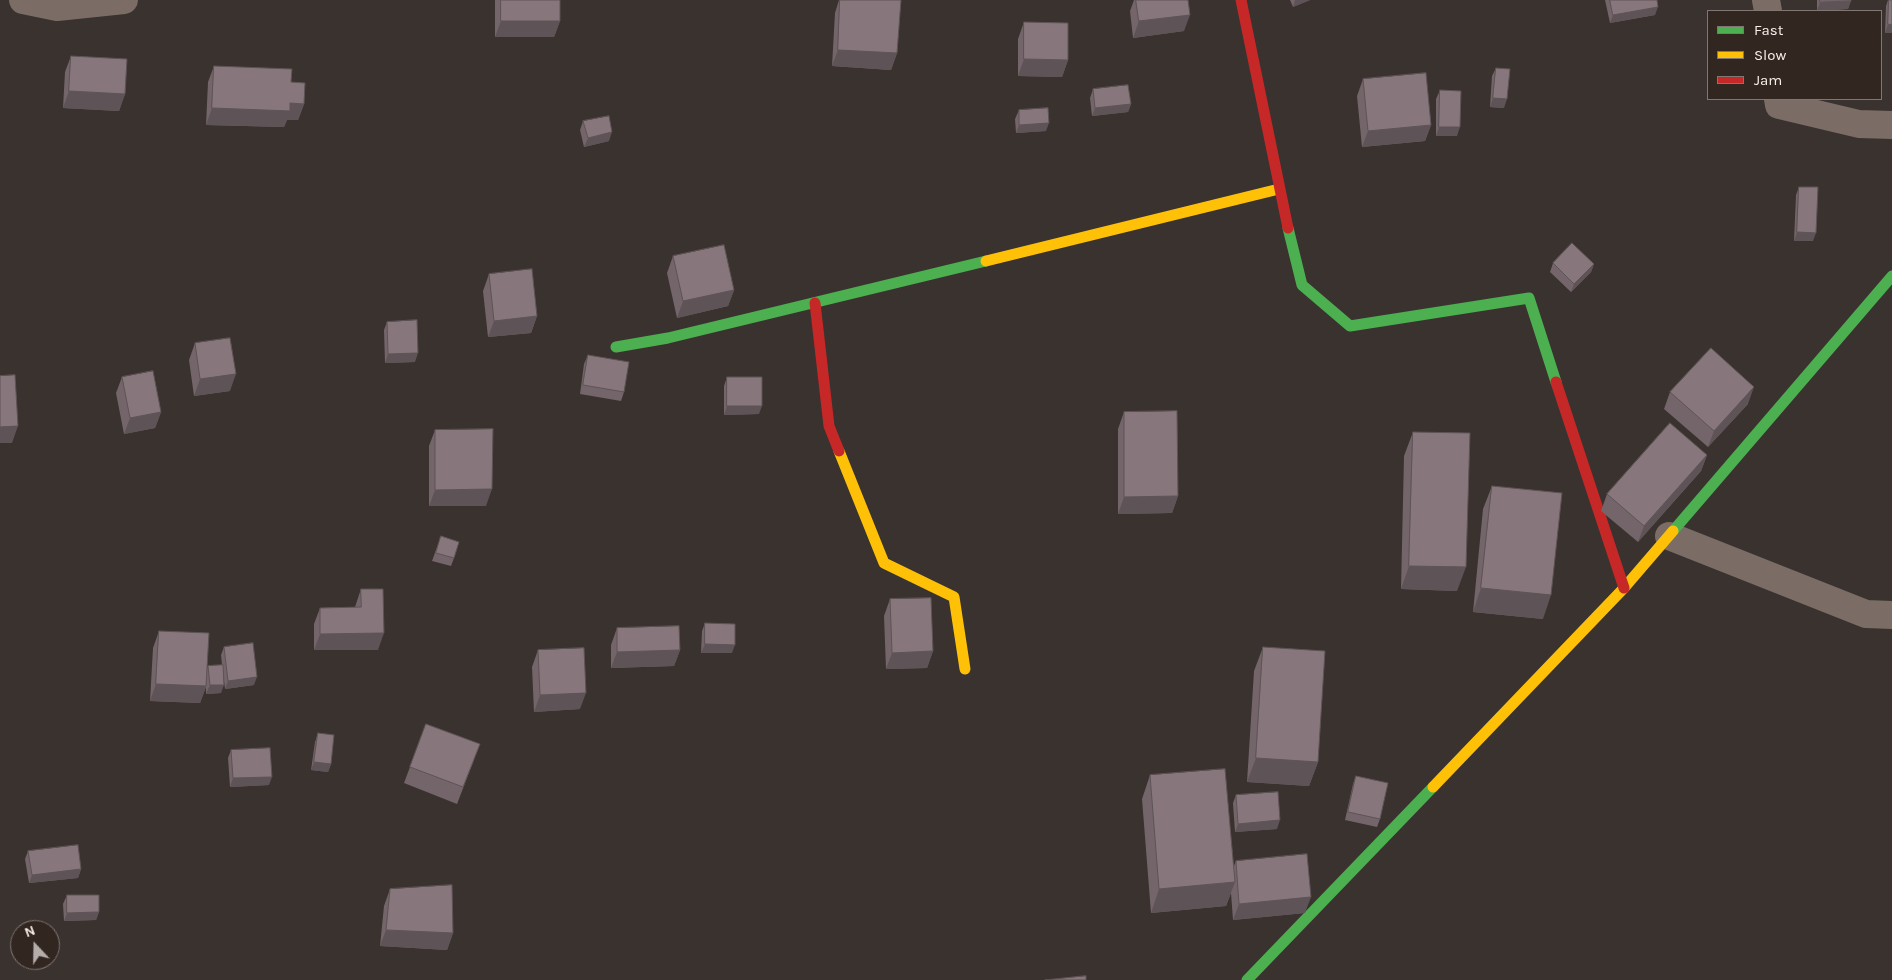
<!DOCTYPE html>
<style>
body{margin:0}
#map{position:relative;width:1892px;height:980px;overflow:hidden;background:#39322f;font-family:Karla,sans-serif}
canvas{display:block}
.legend{position:absolute;left:1707px;top:10px;width:175px;height:90px;box-sizing:border-box;background:#322621;border:1px solid #817672;margin:0;padding:6px 9px;list-style:none;font-size:15px;color:#f7efeb}
.legend li{display:flex;align-items:center;gap:10px;height:25px}
.legend b{width:25px;border:1px solid #817672}
.north{position:absolute;left:10px;top:920px;width:50px;height:50px;box-sizing:border-box;background:#322621;border:1px solid #817672;border-radius:50%;rotate:339deg;font-size:14px;font-weight:700;line-height:20px;text-align:center;color:#f7efeb}
.north::after{content:'';display:block;margin:auto;width:18px;height:22px;background:#b4ada9;clip-path:polygon(50% 0,100% 100%,50% 72%,0 100%)}
</style>
<div id="map">
<canvas width="1892" height="980"></canvas>
<ul class="legend">
<li><b style="height:6px;background:#4caf50"></b>Fast</li>
<li><b style="height:6px;background:#ffc107"></b>Slow</li>
<li><b style="height:6px;background:#c62828"></b>Jam</li>
</ul>
<div class="north">N</div>
</div>
<script>
const c = document.querySelector('canvas').getContext('2d');
c.lineJoin = 'round';
function strokePath(path, color, width, dash) {
  c.strokeStyle = color;
  c.lineWidth = width;
  c.lineCap = dash ? 'butt' : 'round';
  c.setLineDash(dash || []);
  c.stroke(path);
}
function fillPath(path, color) {
  c.fillStyle = color;
  c.fill(path, 'evenodd');
}
const street = new Path2D(`
 M23,0L57,7L124,0
 M1766,0L1768,11
 M1778,99L1779,105L1859,124L1892,125
 M1669,536L1866,614L1892,615`);
const fast = new Path2D(`
 M1288,228L1302,285L1350,326L1529,298L1556,382
 M616,347L668,338L986,261
 M1673,531L1892,276
 M1247,980L1433,787`);
const slow = new Path2D(`
 M986,261L1279,189
 M839,451L884,563L954,597L965,669
 M1433,787L1624,588L1673,531`);
const jam = new Path2D(`
 M1241,0L1288,228
 M815,303L829,426L839,451
 M1556,382L1624,588`);
const wall = new Path2D(`
 M495,0H560V21L554,37H495Z
 M839,0H901L897,53L891,70L832,66L835,13Z
 M1134,0H1188L1184,31L1133,38L1130,11Z
 M1290,0H1310L1293,7Z
 M1605,0H1657L1655,15L1610,23Z
 M1817,0H1851L1848,9L1817,11Z
 M1888,0H1892V33H1885L1886,6Z
 M1024,22L1068,60L1062,77L1018,76V39Z
 M71,56L125,94L119,111L63,108L65,72Z
 M214,66L291,82L304,104L298,120H287L284,127L206,125L208,82Z
 M1496,68L1504,108L1490,107L1492,76Z
 M1363,79L1431,125L1425,141L1362,147L1357,96Z
 M1093,89L1131,104L1128,112L1092,116L1090,98Z
 M1440,90L1457,136H1436V99Z
 M1019,110L1046,131L1016,133L1015,119Z
 M583,121L609,141L584,147L580,130Z
 M1799,187L1813,241H1794L1796,195Z
 M673,256L734,290L728,306L677,318L667,273Z
 M1553,263L1594,264L1591,272L1571,292L1550,272Z
 M489,274L537,316L531,333L488,337L483,291Z
 M387,322L415,362L385,363L384,330Z
 M195,343L230,391L194,396L189,360Z
 M588,355L624,392L621,401L580,394L584,364Z
 M122,377L161,412L155,428L124,434L116,393Z
 M727,377L759,414L724,415V386Z
 M1670,392L1748,404L1708,447L1664,409Z
 M1124,412L1178,496L1172,513L1118,514V429Z
 M435,430L486,506H429V446Z
 M1413,432L1457,591L1401,589L1404,456Z
 M1707,455L1701,471L1638,542L1601,511L1607,494Z
 M1492,486L1543,619L1473,612L1483,509Z
 M441,536L454,558L451,566L432,561Z
 M361,589L378,650H314V624L320,608L355,607Z
 M890,599L933,651L927,668L886,669L884,616Z
 M705,623L732,653H701L702,631Z
 M617,628L680,650L674,666L611,668V645Z
 M159,631L207,668L208,666L222,665L221,655L224,647L254,685L225,689L223,673L221,693L206,694V687L200,703L150,701L153,648Z
 M1263,647L1318,762L1309,786L1247,782L1254,671Z
 M538,650L580,709L534,712L532,667Z
 M426,724L474,760L457,804L404,783Z
 M318,733L331,764L328,772L311,770L315,742Z
 M231,750L269,785L230,787L228,758Z
 M1150,775L1233,868L1236,861L1305,913L1233,920L1231,893L1226,906L1151,913L1142,799Z
 M1356,776L1380,819L1377,827L1345,820L1353,784Z
 M1236,795L1277,829L1235,832L1233,803Z
 M28,851L81,869L78,878L29,883L25,859Z
 M390,889L453,933L447,950L380,946L384,906Z
 M67,895L99,912L96,920L64,921L63,904Z`);
const shadedWall = new Path2D(`
 M1295,0H1310L1293,7Z
 M1851,1L1848,9L1817,11L1820,2Z
 M1658,7L1655,15L1610,23L1613,15Z
 M1190,15L1184,31L1133,38L1139,21Z
 M501,21H560L554,37H495Z
 M1888,24L1892,25V33H1885Z
 M838,50L897,53L891,70L832,66Z
 M1024,59L1068,60L1062,77L1018,76Z
 M69,91L125,94L119,111L63,108Z
 M1493,98L1507,99L1504,108L1490,107Z
 M290,103L304,104L298,120H287L284,127L206,125L212,108Z
 M1131,104L1128,112L1092,116L1095,108Z
 M1049,123L1046,131L1016,133L1019,125Z
 M1431,125L1425,141L1362,147L1368,131Z
 M1439,127H1460L1457,136H1436Z
 M612,132L609,141L584,147L588,138Z
 M1797,232L1816,233L1813,241H1794Z
 M1594,264L1591,272L1571,292L1574,284Z
 M734,290L728,306L677,318L683,301Z
 M537,316L531,333L488,337L494,321Z
 M418,353L415,362L385,363L388,354Z
 M236,374L230,391L194,396L200,379Z
 M1754,387L1748,404L1708,447L1714,431Z
 M727,406H762L759,414L724,415Z
 M161,412L155,428L124,434L130,418Z
 M18,426L12,443H0V427Z
 M1707,455L1701,471L1638,542L1644,526Z
 M492,489L486,506H429L435,490Z
 M1178,496L1172,513L1118,514L1124,497Z
 M1409,566L1466,567L1457,591L1401,589Z
 M1481,588L1551,595L1543,619L1473,612Z
 M384,633L378,650H314L320,634Z
 M705,644L735,645L732,653H701Z
 M680,650L674,666L611,668L617,652Z
 M933,651L927,668L886,669L892,653Z
 M257,677L254,685L225,689L228,681Z
 M156,684L206,686L200,703L150,701Z
 M210,685H224L221,693L206,694Z
 M586,693L580,709L534,712L540,695Z
 M1256,758L1318,762L1309,786L1247,782Z
 M314,762L331,764L328,772L311,770Z
 M272,777L269,785L230,787L233,778Z
 M1280,820L1277,829L1235,832L1238,824Z
 M81,869L78,878L29,883L32,875Z
 M1235,882L1226,906L1151,913L1159,889Z
 M1311,897L1305,913L1233,920L1239,904Z
 M99,912L96,920L64,921L67,913Z
 M386,930L453,933L447,950L380,946Z`);
const building = new Path2D(`
 M501,0H560V21H501Z
 M840,0H901L897,53L838,50Z
 M1136,0H1188L1190,15L1139,21Z
 M1610,0H1657L1658,7L1613,15Z
 M1820,0H1851V1L1820,2Z
 M1889,0H1892V25L1888,24Z
 M1024,22L1068,23V60L1024,59Z
 M71,56L127,59L125,94L69,91Z
 M214,66L292,69L291,82L305,83L304,104L290,103V111L212,108Z
 M1496,68L1510,69L1507,99L1493,98Z
 M1426,73L1431,125L1368,131L1363,79Z
 M1128,85L1131,104L1095,108L1093,89Z
 M1440,90L1461,91L1460,127H1439Z
 M1048,108L1049,123L1019,125V110Z
 M609,116L612,132L588,138L583,121Z
 M1799,187H1818L1816,233L1797,232Z
 M1572,243L1594,264L1574,284L1553,263Z
 M724,245L734,290L683,301L673,256Z
 M532,269L537,316L494,321L489,274Z
 M417,320L418,353L388,354L387,322Z
 M230,338L236,374L200,379L195,343Z
 M1711,348L1754,387L1714,431L1670,392Z
 M588,355L629,362L624,392L583,385Z
 M153,371L161,412L130,418L122,377Z
 M15,375L18,426L0,427V376Z
 M727,377H762V406H727Z
 M1177,411L1178,496L1124,497V412Z
 M1670,423L1707,455L1644,526L1607,494Z
 M493,429L492,489L435,490V430Z
 M1413,432L1470,433L1466,567L1409,566Z
 M1492,486L1562,493L1551,595L1481,588Z
 M441,536L459,542L454,558L436,553Z
 M361,589H383L384,633L320,634V608L361,607Z
 M931,598L933,651L892,653L890,599Z
 M705,623L735,624V645L705,644Z
 M679,626L680,650L617,652V628Z
 M159,631L209,633L206,686L156,684Z
 M253,643L257,677L228,681L224,647Z
 M1263,647L1325,651L1318,762L1256,758Z
 M584,648L586,693L540,695L538,650Z
 M223,665L224,685H210L208,666Z
 M426,724L480,744L463,787L410,767Z
 M318,733L334,735L331,764L314,762Z
 M270,748L272,777L233,778L231,750Z
 M1225,769L1235,882L1159,889L1150,775Z
 M1356,776L1388,783L1380,819L1348,812Z
 M1278,792L1280,820L1238,824L1236,795Z
 M78,845L81,869L32,875L28,851Z
 M1307,854L1311,897L1239,904L1236,861Z
 M452,885L453,933L386,930L390,889Z
 M67,895H99V912L67,913Z
 M1086,976V980H1045Z`);
strokePath(street, '#7b6d65', 28);
strokePath(fast, '#4caf50', 11);
strokePath(slow, '#ffc107', 11);
strokePath(jam, '#c62828', 11);
fillPath(wall, '#74656a');
fillPath(shadedWall, '#5e5356');
fillPath(building, '#87767b');
strokePath(building, '#5e5356', 1);
</script>
